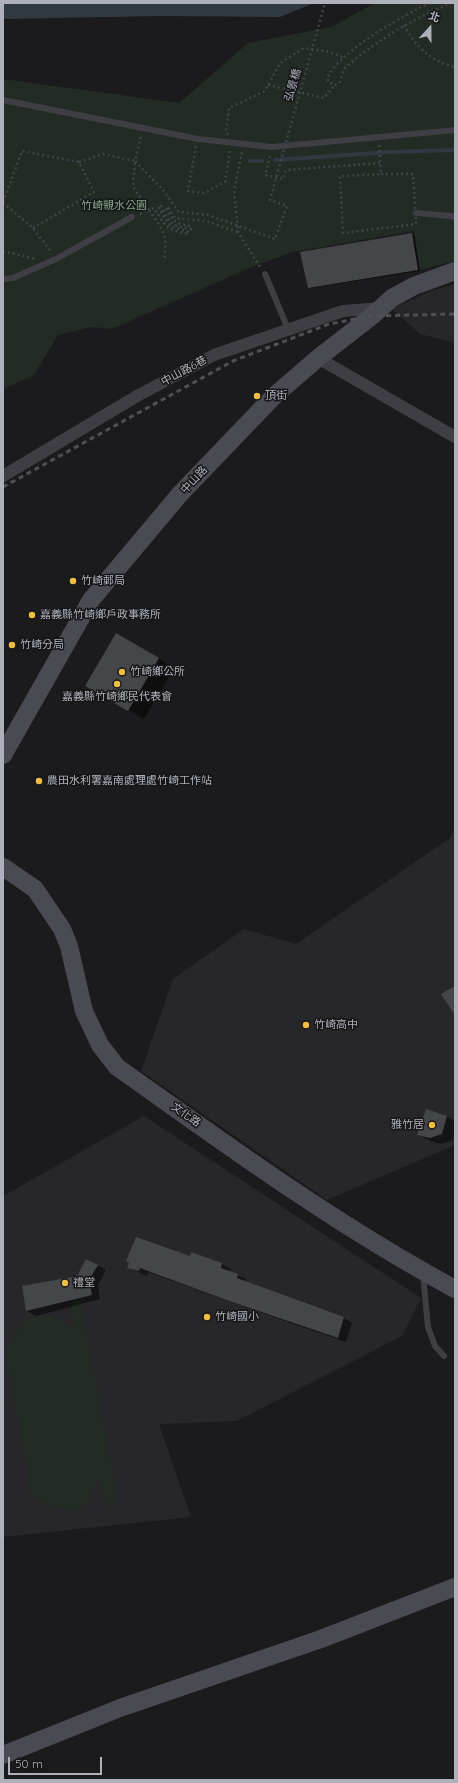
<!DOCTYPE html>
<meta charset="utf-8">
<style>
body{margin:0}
#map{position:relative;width:458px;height:1783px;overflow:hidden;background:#1b1b1d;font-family:Quicksand,"Noto Sans TC",sans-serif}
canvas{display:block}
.frame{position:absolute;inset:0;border:4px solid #aeb1bc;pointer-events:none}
.north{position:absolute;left:410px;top:8px;width:40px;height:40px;-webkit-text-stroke:3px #161618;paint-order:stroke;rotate:21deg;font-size:11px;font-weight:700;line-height:16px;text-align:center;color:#aeb1bc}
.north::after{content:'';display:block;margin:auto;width:14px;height:18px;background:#aeb1bc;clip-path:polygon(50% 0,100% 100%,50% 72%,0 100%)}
.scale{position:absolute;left:8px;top:1757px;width:94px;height:18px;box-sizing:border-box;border:2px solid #aeb1bc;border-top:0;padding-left:5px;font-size:12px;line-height:14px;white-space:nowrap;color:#aeb1bc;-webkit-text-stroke:3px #161618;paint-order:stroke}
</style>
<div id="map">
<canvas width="458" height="1783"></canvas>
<div class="frame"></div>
<div class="north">北</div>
<div class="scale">50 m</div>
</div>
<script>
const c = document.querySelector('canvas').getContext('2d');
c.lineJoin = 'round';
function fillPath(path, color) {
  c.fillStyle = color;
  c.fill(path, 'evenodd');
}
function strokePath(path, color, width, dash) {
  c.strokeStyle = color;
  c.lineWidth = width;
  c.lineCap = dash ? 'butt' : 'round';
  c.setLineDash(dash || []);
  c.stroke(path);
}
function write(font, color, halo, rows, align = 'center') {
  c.font = font + ' Quicksand,"Noto Sans TC",sans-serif';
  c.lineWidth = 3;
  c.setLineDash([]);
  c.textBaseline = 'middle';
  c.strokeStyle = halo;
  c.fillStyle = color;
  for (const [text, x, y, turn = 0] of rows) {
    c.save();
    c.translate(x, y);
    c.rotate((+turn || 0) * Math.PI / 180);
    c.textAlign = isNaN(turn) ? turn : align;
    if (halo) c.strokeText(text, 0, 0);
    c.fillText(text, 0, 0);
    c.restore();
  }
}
const built = new Path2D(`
 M455,284V343L420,334L392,309L431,291Z
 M455,827V1145L327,1200L141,1071L173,979L244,929L296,944L450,838Z
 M144,1116L421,1298L402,1336L237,1421L159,1424L191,1517L3,1537V1200L5,1195Z`);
const green = new Path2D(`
 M375,3H455V261L420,270L414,231L293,252L254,266L112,329L92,327L58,335L34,375L3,389V79L179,103L248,43L331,27Z
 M80,1300L118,1502L107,1506L99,1480L87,1501L75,1511C58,1511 46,1504 32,1495L6,1353C11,1338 27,1313 44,1315C55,1316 67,1326 75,1331L69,1302Z`);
const water = new Path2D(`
 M3,3H314L280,17L160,16L3,19Z`);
const shadow = new Path2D(`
 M412,234L414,235L420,271L312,288L309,287Z
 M116,634L174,668L144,719L86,685Z
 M426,1110L447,1117L455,1121V1133L453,1140L442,1144L430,1141L418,1134Z
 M192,1253L222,1264L231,1269L230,1272L246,1279L245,1282L344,1318L352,1323L346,1342L239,1305L148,1272L147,1276L128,1267L190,1258Z
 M97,1265L106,1270L98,1285L100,1299L36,1316L27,1311L23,1287L78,1277Z`);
const stream = new Path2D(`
 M275,160L389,152L455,150
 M250,161H262`);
const building = new Path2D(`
 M412,233L418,270L308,288L300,252Z
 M116,633L159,658L128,711L85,686Z
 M455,986V1015L441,994Z
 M426,1109L447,1116L442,1134L430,1138L417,1135Z
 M136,1237L190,1256L191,1252L222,1263L221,1268L238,1274L237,1278L344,1317L338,1338L229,1301L140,1268L139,1271L127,1268L129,1263L126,1261Z
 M86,1259L98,1265L89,1280L92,1295L26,1311L22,1286L77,1276Z`);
const path = new Path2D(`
 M430,3C403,15 338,52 327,79L330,83L335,85L340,82L344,69L348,65C380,39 413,18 452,3
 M404,25C415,46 431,62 455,67
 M268,85L324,98L335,85
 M228,135L226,130L229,108L265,91L280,63L304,48L329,52L345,58
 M141,137L135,161L163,190L179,212L208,215L275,239L287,206L270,200L278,171
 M379,145L381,174
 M196,146L188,191L204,193L225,182L230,151
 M242,152L234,191L238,232L260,267
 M270,156L265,175L283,179L286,170L380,163
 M79,162L103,154L135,161L133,187L149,210L154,208C166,227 165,229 188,234L189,232C167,226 168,225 158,206H161C171,225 170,225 191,229V226C175,223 174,223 166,208L168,207L175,218L206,221L238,232
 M381,174H413L416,224L343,233L340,176Z
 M3,202L22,151L79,162L94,192L33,228
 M3,203L33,228L51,252
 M140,214L149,210C163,230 168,235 164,261
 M3,251L36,259`);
const lane = new Path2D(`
 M3,100L198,139L272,147L455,130
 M416,213L451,216L455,217
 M265,274L288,329
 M3,279L13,278L56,259L132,217
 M423,1275L428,1327L435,1346L444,1356`);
const street = new Path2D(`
 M318,358L455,437
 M3,476L137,396L214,355L343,311L382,308`);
const secondary = new Path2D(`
 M3,755L91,600L180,494L274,396L318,358L372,316L392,298L414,286L455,271
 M3,867L35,889L62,929L69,946L84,1011L100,1045L117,1067C227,1145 336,1225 455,1289
 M3,1755L120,1708L321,1639L455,1587`);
const rail = new Path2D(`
 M3,487L233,361L329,324L372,316L455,314`);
const pathBridge = new Path2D(`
 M278,171L325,3`);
const markers = [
 [257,396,4,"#efbd41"],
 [73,581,4,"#efbd41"],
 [32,615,4,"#efbd41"],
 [12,645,4,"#efbd41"],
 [122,672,4,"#efbd41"],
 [117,684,4,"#efbd41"],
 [39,781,4,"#efbd41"],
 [306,1025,4,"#efbd41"],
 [432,1125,4,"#efbd41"],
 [65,1283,4,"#efbd41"],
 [207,1317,4,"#efbd41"]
];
const streetNames = [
 ["弘景橋",293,85,-74],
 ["中山路6巷",184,371,-28],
 ["中山路",194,480,-47],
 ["文化路",186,1115,35]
];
const parkNames = [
 ["竹崎親水公園",114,206]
];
const poiNames = [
 ["頂街",265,396],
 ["竹崎郵局",81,581],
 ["嘉義縣竹崎鄉戶政事務所",40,615],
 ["竹崎分局",20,645],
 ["竹崎鄉公所",130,672],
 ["嘉義縣竹崎鄉民代表會",117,697,"center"],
 ["農田水利署嘉南處理處竹崎工作站",47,781],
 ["竹崎高中",314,1025],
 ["雅竹居",424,1125,"right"],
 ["禮堂",73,1283],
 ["竹崎國小",215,1317]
];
fillPath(built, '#27272a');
fillPath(green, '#222b24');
fillPath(water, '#303941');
fillPath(shadow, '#0007');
strokePath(stream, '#303941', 4);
fillPath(building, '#45464a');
strokePath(path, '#424349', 2.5, [2, 3]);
strokePath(lane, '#3e3e44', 6);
strokePath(street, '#3e3e44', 12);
strokePath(secondary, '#4a4b52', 18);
strokePath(rail, '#4f5057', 3, [5, 4]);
strokePath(pathBridge, '#424349', 2.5, [2, 3]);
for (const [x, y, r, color] of markers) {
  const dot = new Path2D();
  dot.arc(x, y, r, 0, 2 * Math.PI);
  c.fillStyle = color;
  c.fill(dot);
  strokePath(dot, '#161618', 1.5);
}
write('11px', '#aeb1bc', '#161618', streetNames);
write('11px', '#85a689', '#161618', parkNames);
write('11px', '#aeb1bc', '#161618', poiNames, 'left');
</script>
